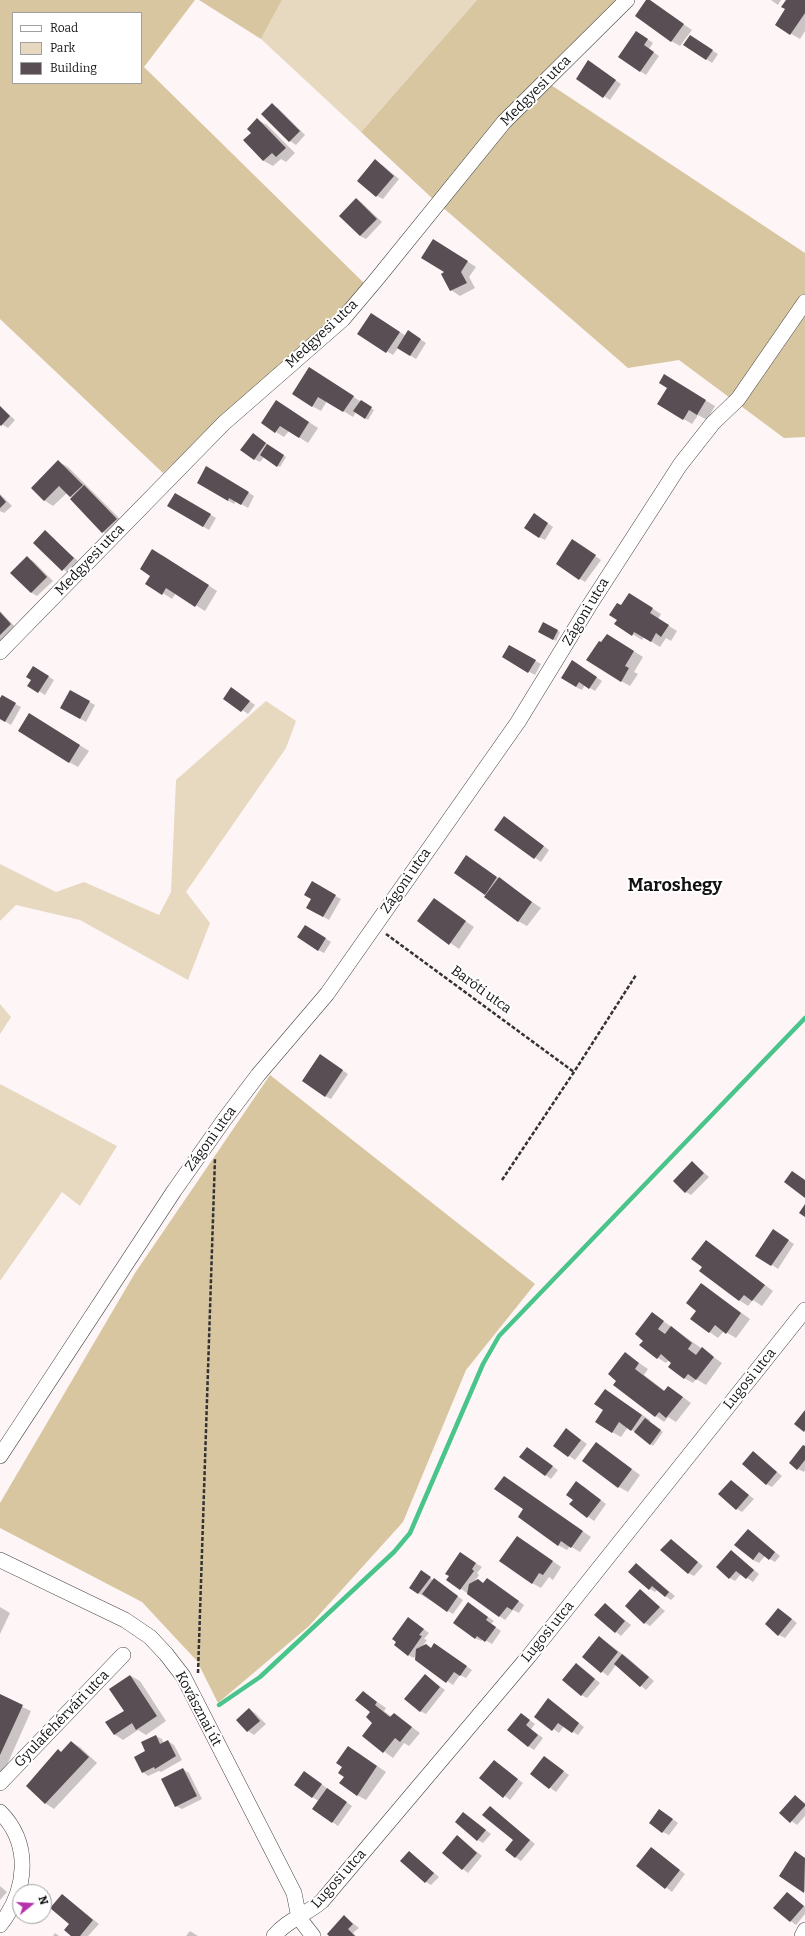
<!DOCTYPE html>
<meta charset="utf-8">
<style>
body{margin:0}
#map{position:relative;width:805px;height:1936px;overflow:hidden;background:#fef5f6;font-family:Bitter,serif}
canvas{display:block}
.legend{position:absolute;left:12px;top:12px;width:130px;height:72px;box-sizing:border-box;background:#fff;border:1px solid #a0a0a0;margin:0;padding:5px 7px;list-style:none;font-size:12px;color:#111}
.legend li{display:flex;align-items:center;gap:8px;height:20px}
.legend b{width:20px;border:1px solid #a0a0a0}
.north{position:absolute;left:12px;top:1884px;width:40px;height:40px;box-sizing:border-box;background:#fff;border:1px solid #a0a0a0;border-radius:50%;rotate:72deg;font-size:11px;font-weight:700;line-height:16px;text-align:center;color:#111}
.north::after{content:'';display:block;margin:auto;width:14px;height:18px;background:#b831ac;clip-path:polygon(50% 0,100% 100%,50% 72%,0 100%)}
</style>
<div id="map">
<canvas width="805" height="1936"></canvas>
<ul class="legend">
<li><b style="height:5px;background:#fff"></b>Road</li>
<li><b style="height:11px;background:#e7d8c0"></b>Park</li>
<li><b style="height:11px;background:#594e53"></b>Building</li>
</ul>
<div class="north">N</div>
</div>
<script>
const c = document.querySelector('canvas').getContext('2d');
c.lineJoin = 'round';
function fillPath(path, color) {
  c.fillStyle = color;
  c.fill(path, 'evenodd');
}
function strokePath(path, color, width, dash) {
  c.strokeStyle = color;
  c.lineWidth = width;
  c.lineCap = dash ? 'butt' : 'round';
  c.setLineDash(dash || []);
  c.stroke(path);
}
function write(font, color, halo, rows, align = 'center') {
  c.font = font + ' Bitter,serif';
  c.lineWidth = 4;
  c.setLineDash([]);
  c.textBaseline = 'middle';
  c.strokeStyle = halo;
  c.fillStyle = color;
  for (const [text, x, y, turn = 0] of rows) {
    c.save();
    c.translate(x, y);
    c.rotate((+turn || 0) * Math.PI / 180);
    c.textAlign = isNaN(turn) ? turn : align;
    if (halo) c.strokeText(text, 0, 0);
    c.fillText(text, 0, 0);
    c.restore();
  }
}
const green = new Path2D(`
 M282,0H477L361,132L261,39Z
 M266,701L296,721L286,748L186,892L210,923L188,980L80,920L16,905L0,921V864L56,892L84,882L159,915L171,892L176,780Z
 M0,1004L11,1017L0,1034Z
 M0,1084L117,1146L80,1206L62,1192L0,1281Z`);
const forest = new Path2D(`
 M0,0H195L144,67L367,286L163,473L0,319ZM13,13H141V83H13Z
 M199,0H282L261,39Z
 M477,0H620L545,81L805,253V437L784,438L679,360L628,368L433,199L361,132Z
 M270,1075L535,1284L466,1370L403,1522L309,1626L218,1703L197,1661L142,1602L0,1528V1503L135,1273Z`);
const shadow = new Path2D(`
 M648,0L692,30L680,46L671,41Z
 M771,0H781L778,5Z
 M787,0H805V31L800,39L776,25L787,9Z
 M642,35L653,43L649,49L659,56L646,75L640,71Z
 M696,40L718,54L712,63L685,45Z
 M594,65L621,84L610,100L577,78Z
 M272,105L278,108L305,135L296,145L290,141L263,114Z
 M258,120L267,125L295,153L286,162L281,159L273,166L264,161L244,140L252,133Z
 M381,164L399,179L383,199L377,196Z
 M357,199L362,203L382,222L366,239L360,236Z
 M442,245L476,267L469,277L475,288L460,296L451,290Z
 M377,317L406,336L414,335L426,343L416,359L398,348L393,355L359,334Z
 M318,374L374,410L368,420L356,412L353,417L327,401L321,411L312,406Z
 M673,381L715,406L707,420L698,415L692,424L658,404Z
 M0,406L15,420L8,428L0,423Z
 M285,406L318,428L308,443L289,431L284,437L276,432Z
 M259,438L286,457L280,467L264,457L260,462L254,459Z
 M59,462L68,467L125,524L112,537L103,532L67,493L53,506L44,500Z
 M207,468L254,496L248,508L236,501L234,504L198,483Z
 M0,494L12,506L4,513L0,511Z
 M176,494L216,518L209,530L169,506Z
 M540,518L553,527L545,540L539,537Z
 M45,532L79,562L69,574L34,543Z
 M578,544L601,560L585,582L557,564Z
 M162,555L217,591L205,611L176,593L172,599L147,583Z
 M27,558L33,561L53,581L37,596L32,593L12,573Z
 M638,599L661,614L658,619L677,631L671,641L666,638L660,647L644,637L642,640L616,624L621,606Z
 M0,611L16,628L0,644Z
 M544,623L560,632L556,641L539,632Z
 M616,640L643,657L634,672L638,674L630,686L621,681L602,644Z
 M509,646L541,664L535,675L503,657Z
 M578,665L602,681L595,691L585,685L582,690L576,687Z
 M33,667L54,680L45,695L29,685L32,680Z
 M70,691L95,705L86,722L61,708Z
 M237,692L255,705L248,714L225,698Z
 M2,697L21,707L11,725L0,718V700Z
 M38,719L89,751L78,767L69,762Z
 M510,821L549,850L541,862L496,830Z
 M472,860L541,908L527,926L518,921L487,895L455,873Z
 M312,883L341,899L329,920L307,907L313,898Z
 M434,899L474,927L459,949L419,921Z
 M311,929L331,942L324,953L318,950Z
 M326,1059L348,1074L331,1099L325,1096Z
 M692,1162L709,1177L691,1195L686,1192Z
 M779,1234L794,1244L778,1269L757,1255Z
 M706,1241L773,1291L762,1306L753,1300L748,1306L739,1300L703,1267Z
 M702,1284L750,1319L736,1338L724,1331L718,1338L691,1319L697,1310Z
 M652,1313L722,1363L706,1385L696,1379L693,1383L684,1378L669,1360L666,1363L658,1358L644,1341Z
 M626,1354L648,1369L644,1375L665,1391L669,1387L691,1403L676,1422L668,1417L664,1422L656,1416L615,1385L618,1381Z
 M605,1390L650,1420L649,1422L663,1432L653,1446L628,1427L621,1437L612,1432L605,1410Z
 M572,1433L587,1444L575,1460L555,1446Z
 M596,1443L640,1475L628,1492L619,1487Z
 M805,1447V1470L804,1472L798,1469Z
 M527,1448L558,1470L551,1479L521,1457Z
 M754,1452L782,1476L772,1487L766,1484Z
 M504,1477L591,1537L580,1552L570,1546L567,1550L558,1545L524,1509Z
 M731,1481L754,1499L742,1512L737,1509Z
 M583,1486L606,1504L594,1521L571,1504Z
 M748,1530L780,1556L775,1562L765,1556L759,1563L753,1560Z
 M671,1540L703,1566L694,1576L688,1573Z
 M526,1542L561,1567L553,1580L549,1577L541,1588L532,1583Z
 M731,1551L759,1574L753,1582L741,1574L735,1581L730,1578Z
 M466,1557L482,1567L477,1573L479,1575L474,1582L484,1584L487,1579L493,1582L524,1605L519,1613L513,1610L505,1620L468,1594L469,1590L467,1593L448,1580Z
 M636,1564L675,1596L671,1600L657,1590L655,1592L650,1589Z
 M421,1572L463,1600L453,1614L410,1588Z
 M640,1591L665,1611L650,1626L645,1623Z
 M605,1604L631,1625L621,1636L596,1615Z
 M0,1607L10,1613L0,1634Z
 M474,1607L494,1621L491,1624L501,1631L492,1644L483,1639L481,1641L475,1638Z
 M779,1609L797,1623L785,1638L779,1635Z
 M414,1622L429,1633L424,1639L427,1640L421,1648H440L472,1670L466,1678L460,1675L453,1685L416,1659V1655L414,1658L408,1655Z
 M599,1637L628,1658L654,1681L646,1690L616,1665L608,1676L583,1657Z
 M576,1664L600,1683L587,1698L581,1695Z
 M425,1675L445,1690L426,1714L420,1711Z
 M131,1676L140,1681L166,1721L146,1735L138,1730L123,1740L114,1734L125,1711Z
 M363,1692L386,1708L384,1711L392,1717L394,1714L420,1733L409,1746L404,1743L393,1758L363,1736L374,1723L371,1712Z
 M0,1697L31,1711L3,1774L0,1773Z
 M554,1703L584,1727L578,1735L564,1726L559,1733L535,1716Z
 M249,1709L255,1713L266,1724L254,1735L248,1731L238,1720Z
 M521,1714L535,1724L531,1729L543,1738L534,1750L528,1746Z
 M156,1736L162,1739L164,1744L168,1741L174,1745L182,1760L161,1772L159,1771L148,1776L143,1772L147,1751Z
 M71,1742L80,1747L97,1763L54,1809L45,1803L62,1752Z
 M357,1752L386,1772L366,1800L357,1795L345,1776Z
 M544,1757L569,1775L556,1792L532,1774Z
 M494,1761L523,1783L510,1800L481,1778Z
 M183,1769L189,1773L202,1799L182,1809L176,1806Z
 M310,1776L352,1806L338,1826L314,1809L319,1801L312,1797Z
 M795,1796L805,1803V1816L797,1825L781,1813Z
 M490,1807L535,1844L521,1861L515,1857L514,1840Z
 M660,1810L678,1823L669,1835L663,1832Z
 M463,1813L491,1834L483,1843L478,1840Z
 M458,1836L482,1856L468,1873L443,1853Z
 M652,1848L685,1874L672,1892L638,1866Z
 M409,1852L439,1877L431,1885L426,1882Z
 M796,1853L805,1858V1892L780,1876Z
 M0,1886L7,1892L0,1900Z
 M787,1893L805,1907V1914L796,1925L774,1908Z
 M63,1895L99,1924L88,1936H73Z
 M344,1916L359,1928L353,1933L356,1936H331Z
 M190,1931L198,1936H186Z
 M55,1933L59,1936H53Z`);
const stream = new Path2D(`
 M219,1705L260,1677L394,1552L410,1533L483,1364L499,1336L805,1018`);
const building = new Path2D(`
 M646,0H650L684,24L671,42L635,16Z
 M786,0H805V13L790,35L775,25L785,9L781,7Z
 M636,31L648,39L644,45L654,52L640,72L618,57Z
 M690,35L713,50L706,60L683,45Z
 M588,60L616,80L603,98L576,79Z
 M272,103L300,131L289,142L261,114Z
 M257,118L286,148L276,157L272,153L263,161L243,140L251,133L247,129Z
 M375,159L394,176L376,197L357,181Z
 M356,198L377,219L360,236L339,216Z
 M433,239L468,261L461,272L467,283L450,291L441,274L444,272L421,258Z
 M371,313L400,332L386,353L357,334Z
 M408,330L421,339L410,356L397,348Z
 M309,367L354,396L343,412L318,397L312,407L292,394Z
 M664,374L706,400L697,415L689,410L683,420L657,404L667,388L659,383Z
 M276,400L309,422L299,438L280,426L275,433L261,423Z
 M361,400L372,407L365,419L353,411Z
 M0,406L10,416L1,426L0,425Z
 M253,433L266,443L254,460L240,450Z
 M267,444L284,455L277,467L260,455Z
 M58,460L83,485L70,497L59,486L44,501L31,488Z
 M206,466L249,492L241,505L229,498L228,501L197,483Z
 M84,485L117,519L102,533L70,499Z
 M175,493L211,514L203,527L167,506Z
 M0,495L6,502L0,508Z
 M534,513L548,523L539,538L524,528Z
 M45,530L74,558L62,571L33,543Z
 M572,539L596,555L579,580L556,564Z
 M152,549L209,585L195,607L166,588L162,595L145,584L150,576L140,569Z
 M27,556L47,577L31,593L10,573Z
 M629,593L653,608L650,613L669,625L661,637L656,633L651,642L634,632L632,636L614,624L617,620L609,615L617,603L621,605Z
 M0,612L11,624L0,635Z
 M543,622L558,630L553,640L538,632Z
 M607,634L634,651L625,666L629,668L621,682L586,660L599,641L601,642Z
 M509,645L536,660L528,673L502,657Z
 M572,660L597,677L589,689L579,682L576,687L561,678Z
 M33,666L49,676L38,693L27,686L31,680L26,677Z
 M231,687L250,701L241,712L223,699Z
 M70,690L90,701L80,719L60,708Z
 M2,695L16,703L5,722L0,719V698Z
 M29,713L80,745L69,763L18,731Z
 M504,816L544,846L534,859L494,830Z
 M466,855L497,877L485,895L454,873Z
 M499,877L532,902L518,922L484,897Z
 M312,881L336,895L323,917L306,908L311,899L304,895Z
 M434,898L466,921L449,945L417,921Z
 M305,925L326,938L318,951L297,937Z
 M320,1054L343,1070L325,1097L302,1081Z
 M692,1161L704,1173L685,1193L673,1181Z
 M792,1171L805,1180V1198L784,1182Z
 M805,1204V1217L799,1213Z
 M773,1229L789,1240L771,1266L755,1256Z
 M706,1240L765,1285L752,1301L744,1295L739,1301L699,1271L702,1267L691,1259Z
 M701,1283L741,1313L726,1334L715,1325L709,1333L690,1319L696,1311L686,1303Z
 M652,1312L664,1321L658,1329L665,1334L671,1326L692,1343L688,1349L696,1355L702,1347L714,1357L696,1380L688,1374L684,1379L668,1367L671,1363L661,1354L657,1359L639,1345L643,1341L635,1334Z
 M625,1352L639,1363L635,1369L664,1391L668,1386L683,1397L666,1418L659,1412L655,1417L613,1385L616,1381L608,1374Z
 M605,1389L642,1415L631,1431L619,1422L612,1433L595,1422L603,1410L594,1404Z
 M805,1410V1430L804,1432L794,1424Z
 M645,1418L661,1430L650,1445L634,1432Z
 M566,1428L581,1440L568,1457L553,1446Z
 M596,1442L632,1469L618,1488L582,1461Z
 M803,1445L805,1446V1460L797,1470L789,1463Z
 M527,1447L553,1466L545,1476L519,1457Z
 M753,1451L777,1472L766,1485L742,1464Z
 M504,1476L583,1531L571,1548L561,1541L558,1546L518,1517L523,1509L494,1489Z
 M731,1480L749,1495L736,1510L718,1494Z
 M576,1481L601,1500L587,1518L569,1504L573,1500L566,1495Z
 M748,1529L775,1552L769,1560L759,1552L753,1560L734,1545Z
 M517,1536L553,1561L543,1575L539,1573L532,1584L499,1561Z
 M671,1539L698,1562L688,1574L660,1550Z
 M731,1550L754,1570L746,1579L736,1571L729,1579L716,1567Z
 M460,1552L476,1563L472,1569L474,1571L460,1590L446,1580L449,1576L445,1574Z
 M636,1563L669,1592L665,1597L652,1586L649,1590L628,1572Z
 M421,1570L431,1577L418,1594L409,1588Z
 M434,1578L458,1596L447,1612L422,1594Z
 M487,1578L519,1601L512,1610L507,1607L499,1617L467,1594L469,1584L478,1579L483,1583Z
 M640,1589L660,1607L644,1624L625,1606Z
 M468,1602L488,1617L486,1620L496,1627L485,1642L477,1636L475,1639L453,1623Z
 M605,1603L625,1621L615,1633L594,1615Z
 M778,1608L792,1619L778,1636L765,1624Z
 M408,1617L424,1629L419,1635L422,1636L408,1656L394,1645L396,1642L392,1639Z
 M599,1636L618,1652L601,1673L582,1657Z
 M434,1643L467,1666L460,1676L454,1672L446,1683L415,1660L416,1649L426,1644L431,1648Z
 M622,1654L649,1677L640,1687L614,1664Z
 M576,1663L595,1679L581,1696L562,1680Z
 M425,1674L440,1687L420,1712L404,1699Z
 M130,1675L157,1716L136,1730L132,1723L114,1735L105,1722L124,1711L109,1689Z
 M363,1691L377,1702L375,1705L390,1717L394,1713L412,1727L400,1742L395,1738L383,1753L362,1736L372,1723L366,1717L370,1712L355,1700Z
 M0,1694L23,1705L0,1755Z
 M548,1698L579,1723L572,1733L558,1723L552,1731L534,1717Z
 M249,1708L260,1721L247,1732L236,1720Z
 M521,1713L530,1720L526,1725L538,1735L528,1747L507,1730Z
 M156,1735L160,1744L168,1740L176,1756L155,1769L154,1767L142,1773L134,1757L145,1751L141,1742Z
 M71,1741L89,1757L45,1804L26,1786L58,1749L61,1752Z
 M348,1746L377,1766L357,1796L339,1783L344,1777L338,1773L342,1767L336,1763Z
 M544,1756L564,1771L549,1789L530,1774Z
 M494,1760L518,1779L503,1798L479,1778Z
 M183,1768L197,1796L175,1807L161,1779Z
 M304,1771L322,1784L312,1798L294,1785Z
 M327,1788L347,1802L332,1823L312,1809Z
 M795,1795L805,1804V1806L790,1823L779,1813Z
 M490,1806L530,1840L515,1858L505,1850L513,1840L482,1815Z
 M659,1809L673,1819L662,1833L649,1823Z
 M463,1812L486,1830L477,1841L455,1822Z
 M457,1835L477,1853L462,1870L442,1853Z
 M651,1847L680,1870L665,1889L636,1866Z
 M409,1851L434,1873L425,1883L400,1861Z
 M795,1851L805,1858L804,1893L779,1876Z
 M787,1892L804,1906L790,1922L773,1908Z
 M62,1894L93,1920L80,1936H71L64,1930L69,1924L50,1908Z
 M344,1915L353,1924L348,1929L355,1936H329L327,1934Z`);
const path = new Path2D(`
 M386,934L574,1072
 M502,1180L574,1072L636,975
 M198,1673L215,1158`);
const minor = new Path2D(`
 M0,652L224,423L343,319L376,280L504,122L627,0
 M0,1456L174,1191L224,1120L258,1075L327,994L518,722L589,606L680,465L713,423L738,399L805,302
 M0,1560L125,1620L150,1637L166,1654L183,1676L294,1893L299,1918L313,1936
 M0,1783L123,1655
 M0,1812C32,1844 27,1891 0,1925
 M274,1936C286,1921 307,1914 322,1901L529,1656L805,1310
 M802,1936L805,1930`);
const streetNames = [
 ["Medgyesi utca",536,91,-45],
 ["Medgyesi utca",322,334,-43],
 ["Medgyesi utca",90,560,-46],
 ["Zágoni utca",586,612,-59],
 ["Zágoni utca",406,881,-55],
 ["Baróti utca",481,990,36],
 ["Zágoni utca",211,1139,-54],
 ["Lugosi utca",750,1379,-51],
 ["Lugosi utca",548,1632,-51],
 ["Kovásznai út",198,1709,62],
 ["Gyulafehérvári utca",62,1719,-46],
 ["Lugosi utca",339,1879,-48]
];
const districtNames = [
 ["Maroshegy",675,886]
];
fillPath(green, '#e7d8c0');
fillPath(forest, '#d7c6a0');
fillPath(shadow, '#0003');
strokePath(stream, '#49c48b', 4.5);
fillPath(building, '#594e53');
strokePath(minor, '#444', 16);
strokePath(path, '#333', 2.5, [4, 2]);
strokePath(minor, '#fff', 15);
write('14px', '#111', '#fff', streetNames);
write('bold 18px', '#111', '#fff', districtNames);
</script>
